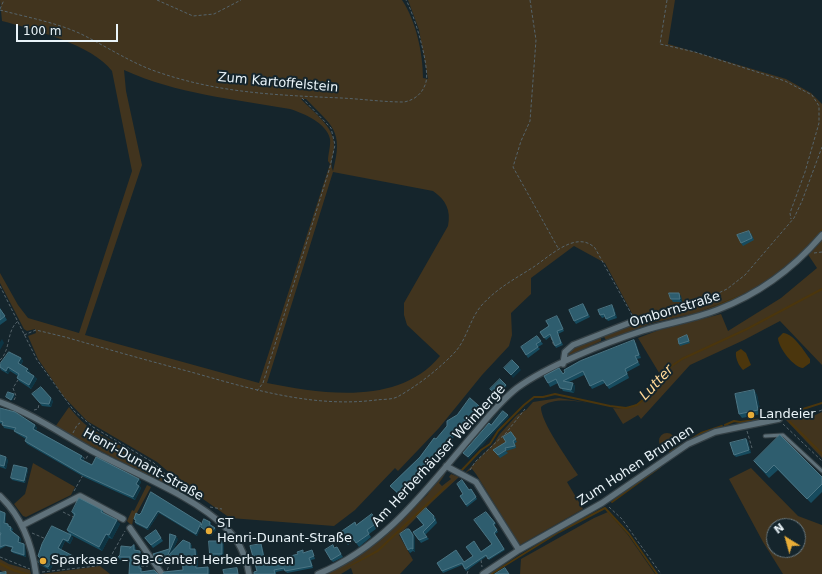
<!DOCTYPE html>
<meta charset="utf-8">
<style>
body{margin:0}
#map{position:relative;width:822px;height:574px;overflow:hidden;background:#15252c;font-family:"DejaVu Sans",sans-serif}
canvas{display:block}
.north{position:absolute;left:766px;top:518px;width:40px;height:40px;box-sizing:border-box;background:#15252c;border:1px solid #6a787e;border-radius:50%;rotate:323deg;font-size:11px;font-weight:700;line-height:16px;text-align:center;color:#eaf4f9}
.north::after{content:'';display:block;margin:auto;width:14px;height:18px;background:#e7ac37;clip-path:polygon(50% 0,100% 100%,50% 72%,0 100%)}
.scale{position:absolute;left:16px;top:24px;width:102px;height:18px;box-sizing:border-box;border:2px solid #eaf4f9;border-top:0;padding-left:5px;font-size:12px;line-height:14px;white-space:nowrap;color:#eaf4f9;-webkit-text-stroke:3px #15252c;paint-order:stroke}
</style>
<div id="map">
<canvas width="822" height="574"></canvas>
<div class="north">N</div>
<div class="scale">100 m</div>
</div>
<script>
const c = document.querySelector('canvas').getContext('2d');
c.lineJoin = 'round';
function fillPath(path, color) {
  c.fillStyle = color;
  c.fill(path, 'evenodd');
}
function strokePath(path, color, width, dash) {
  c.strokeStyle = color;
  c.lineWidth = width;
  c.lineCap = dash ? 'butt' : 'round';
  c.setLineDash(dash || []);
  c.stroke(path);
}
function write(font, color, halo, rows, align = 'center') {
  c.font = font + ' "DejaVu Sans",sans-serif';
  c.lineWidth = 4;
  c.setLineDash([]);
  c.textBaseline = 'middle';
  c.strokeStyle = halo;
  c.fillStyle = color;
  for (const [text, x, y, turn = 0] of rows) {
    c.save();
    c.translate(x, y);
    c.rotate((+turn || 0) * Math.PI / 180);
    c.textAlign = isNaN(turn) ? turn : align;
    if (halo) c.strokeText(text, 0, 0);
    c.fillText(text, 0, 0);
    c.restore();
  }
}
const built = new Path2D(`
 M501,409L509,417L499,428L492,423L491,425L496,430L490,438L484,433L480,437L486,442L482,447L476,442L477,451L469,459L463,453Z`);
const green = new Path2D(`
 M0,0H402C416,21 423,53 423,78L428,79L419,30L408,0H675L668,44L786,79L811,93L822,104V365L780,321L744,340L690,365L641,419L638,415L623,424L613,408C641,410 645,396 661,376L638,338L659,330L721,314L728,331L781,298L817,268L805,250L786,268L763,284L746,293L697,313L652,323L614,338L606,340L604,337L601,338V341L566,357L570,349L635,319L605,263L574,246L531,278V294L511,313L512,335L509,346L482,375L439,428L398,471L395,468L355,510L334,526L230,518L186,487L157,462L87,421L64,397L38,359L28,336L36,333L35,329L27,331L24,329L0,283V273L18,305L28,318L79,333L132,171L112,71C93,45 32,29 2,21ZM124,70C177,94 233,99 290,109C303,113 327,123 330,139C331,145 328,154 328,161L330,164L259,383L85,335L142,165L126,91ZM301,99H306C332,126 344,130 333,171C329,162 334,156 334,146C335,127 313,112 301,99ZM333,172L433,191C446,200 451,210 448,226L404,303V315L407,325L440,356C399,406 323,394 267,383Z
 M559,398L590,403C576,401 552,397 541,407C540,421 569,461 578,475L567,482L583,509L520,545L476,474L472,469L465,473L495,442L499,435L517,415L526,410L533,402Z
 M69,407C74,413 80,420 86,425C105,439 176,472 181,493L55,427Z
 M822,412V458L786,420L811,417Z
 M659 441a8 8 0 1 1 16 0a8 8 0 1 1-16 0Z
 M33,463L75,487L71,495L26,517L23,516L14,504L25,494Z
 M751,468L798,516L822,525V574H783L763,542L729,479ZM774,526H798V550H774Z
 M446,473L439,483L442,486L451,479L449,477L451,474L459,477L432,502L399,535L413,560L400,574H353L351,568L341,574H328L365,552L383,537L427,495L436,482Z
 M147,485L151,487L133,520L132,526L127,521L132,510L134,511Z
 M608,512L628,535L655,574H520L521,559L594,518Z
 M0,559L9,564L30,570L31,574H7L0,570Z
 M100,566L110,574H41Z`);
const water = new Path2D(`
 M783,333C794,334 804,351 810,359V363L803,368C794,368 778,347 778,338Z
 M741,349L746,353L751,365L743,370C739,366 735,358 736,352Z
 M455,479L378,552L335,574L377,550L445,486Z
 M0,562L14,569L30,574C18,574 11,571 0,565Z`);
const stream = new Path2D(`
 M812,242L822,230
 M637,330L698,314L743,295
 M803,409L822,403
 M790,422L822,454
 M725,425L734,421L740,422L784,416
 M670,452L701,433L722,426
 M461,471L481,450L490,444L498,431L524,405L534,397H543L555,394L610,406L626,408L637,405L646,397L670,367L682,359L747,329L822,289
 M612,502L660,467
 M491,574L559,532L605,508L629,534L657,574`);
const path = new Path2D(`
 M157,0L193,16L214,14L241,0
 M530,0L536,40L530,121L521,141L513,167L558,248
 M667,0L660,44L695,52L785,81L812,95L819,106V123L805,172L790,213L791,219
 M0,9L4,0
 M0,10C26,17 54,22 79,33C104,45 126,60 152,70C215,93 275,95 341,98C362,99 383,102 404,102C415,100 423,93 426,82C430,66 414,14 406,0
 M814,253L822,252
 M0,286L37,360L74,411L93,427L154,463L181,489
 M639,319L708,298L727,289L745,275L794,218L802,201L822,147
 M24,335L36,330L65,337C107,349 149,361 191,372C251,389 313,408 376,400C383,399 393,400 399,396C420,384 440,368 456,351C467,338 470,319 481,306C496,289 513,280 532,268C548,258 576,229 595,248L632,315
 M551,337L554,346
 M0,360C11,350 6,331 18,321
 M257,391L263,383L330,167L335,145L331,128L301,97
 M14,400L16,396L13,388L18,380
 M34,410L38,409L39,404
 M785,419L804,416L822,410
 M783,424L822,461
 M747,431L752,448
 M73,433L77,425L80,423
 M82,457L86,459L88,455
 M470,470L475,462L506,433L525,409
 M74,491L83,475
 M210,507L222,509
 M609,507L622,519L661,574
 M63,512L75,518
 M32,533L46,539
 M0,557L30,569
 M481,560L482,567
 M167,563L169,565L167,571
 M141,566H148
 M42,572L97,566L111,556L125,531
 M467,574L469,568`);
const service = new Path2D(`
 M765,436L783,435L822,471`);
const minor = new Path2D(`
 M563,364L565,352L573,345L634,321
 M0,402C33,414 63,435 94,452C135,474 194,496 226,528C239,540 246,557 249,574
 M446,466L476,482L519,550
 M0,496C22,517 32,544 36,574
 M23,525L80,496L123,519
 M130,528L162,574
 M318,574C383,548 426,490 470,438C485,421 499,402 517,388C547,366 605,343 642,331C666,323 692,320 717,310C759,294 793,269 822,235
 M483,574L519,550L602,503L688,444L715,432L779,419`);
const wall = new Path2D(`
 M751,233L754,240L743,246L741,243Z
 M681,296L682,302H673L671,299Z
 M583,304L585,307L590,317L576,324L574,321Z
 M0,308L7,320L0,325Z
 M614,308L617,318L608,321L605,317L602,318L600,315Z
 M559,318L564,331L558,334L563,345L556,348L551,336L546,340L540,332Z
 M687,335L690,343L680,346L679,344Z
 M537,336L543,344L538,347L540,349L528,358L521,347Z
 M636,343L641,358L637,359L640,365L627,372L629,378L609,389L605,383L592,389L584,375L569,382L575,386L574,393L563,391L558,383L550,387L548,383L563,373Z
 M21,358L23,361L21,365L28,369L30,372V373L37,379L31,389L19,381L17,378L18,376L10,371L8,374L1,370L0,368V364Z
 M754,390L757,395L761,414L742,418L739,414Z
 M32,394L53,401L51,407L42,406Z
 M479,406L481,409L452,439L453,440L438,458L439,459L430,468L428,466L401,497L390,486L420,457L436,439Z
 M0,408L35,425L37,428L36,430L82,456L84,459L83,460L92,465L139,479L141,482L139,486L141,488L135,500L117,492L84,477L27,444L25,441L26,439L16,433L14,430L4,428L2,424L0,423Z
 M511,432L517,442L515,443L516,448L506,451L508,453L500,458L493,450L506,442Z
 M780,435L822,477V492L811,503L778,470L769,478L757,465L754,461Z
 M746,439L748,441L751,453L736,457L734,455Z
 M0,455L8,460L6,469L0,467Z
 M28,470L25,483L12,480L11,478Z
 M471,489L477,499L467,507L460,496Z
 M151,492L202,524L210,522L211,523L210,525L216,530L211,536L201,527L197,536L159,513L148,530L136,524L135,522L136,521L134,519L141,513Z
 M102,510L104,513L120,524L112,539L109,538L102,551L71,535L73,538L70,544L65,541L61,550L75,559L72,565L64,560L62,564L60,563L59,566L54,563L50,570L40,565L38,562L40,559L38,556L70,535L67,530L74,516L72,512Z
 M0,511L6,515V523L10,526H9L13,529L12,531L19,537L21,539L20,543L25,546L26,557L13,553L11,551L12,548L6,546L0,549Z
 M486,512L496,524L494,525L498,532L495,534L505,550L489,560L487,556L466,571L462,565L443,573L437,563L464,562L492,544Z
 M434,516L436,519V520L437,523L425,535L429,539L421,543L413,532L423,525L417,517Z
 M378,522L380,526L369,534L371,537L359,547L354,540L348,545L339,533L356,525Z
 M156,530L163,541L153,548L145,538Z
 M415,537V552L413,551L410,553L408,550Z
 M178,539L172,552L190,543L192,546V549L197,551L198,568L210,570H183V560L160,564L153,554L169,549Z
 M222,541L224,544L223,557L212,556L210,554Z
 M261,544L262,546L266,563L304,553H313L315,559L311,560L313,568L287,573L285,570L276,572V574H254L257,571Z
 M132,547L136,548V551L141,554V569L129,574L130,560H120L118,557Z
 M337,547L343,557L333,562L331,560L335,548Z`);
const shadedWall = new Path2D(`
 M679,293L681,296L682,302L680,299Z
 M612,305L614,308L617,318L615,315Z
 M2,339L4,343L0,350V342Z
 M634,340L636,343L641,358L639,355Z
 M21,358L23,361L20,366L18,363Z
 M8,367L10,371L8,374L6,371Z
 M519,367L521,370L513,378L511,375Z
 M28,369L30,372L29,375L26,371Z
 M34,376L37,379L31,389L29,385Z
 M573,383L575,386L574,393L571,390Z
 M506,385L507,386L498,396L497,395Z
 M754,390L757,395L761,414L758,410Z
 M14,394L15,396L12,401L11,400Z
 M51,398L53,401L51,407L49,404Z
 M508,415L509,417L469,459L468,457Z
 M35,425L37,428L35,431L33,429Z
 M451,438L453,440L438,458L436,455Z
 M746,439L748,441L751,453L749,450Z
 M82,456L84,459L82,461L80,459Z
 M6,457L8,460L6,469L4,466Z
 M426,463L428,466L401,497L399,494Z
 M27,468L28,470L25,483L24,481Z
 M139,479L141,482L139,486L141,488L135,500L133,497L136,484Z
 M158,511L159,513L148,530L147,528Z
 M5,513L6,515V525L4,523Z
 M117,520L120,524L112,539L109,535Z
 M201,523L203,525L197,536L196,534Z
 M215,528L216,530L211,536L210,534Z
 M409,529L415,537V552L413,549Z
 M106,534L109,538L102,551L99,547Z
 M71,535L73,538L70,544L68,541Z
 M176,536L178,539L169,559L167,557Z
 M19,537L21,539L19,544L18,542Z
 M63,539L65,541L60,551L58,548Z
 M222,541L224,544L223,557L222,554Z
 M190,543L192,546V552L190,549Z
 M24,544L25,546L26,557L24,555Z
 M261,544L262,546L266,565L265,563Z
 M134,545L136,548V553L134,550Z
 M195,549L197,551L198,571L196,568Z
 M140,551L141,554V569L143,571V574L139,568Z
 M73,556L75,559L72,565L70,562Z
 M62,558L64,560L62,564L60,561Z
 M58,560L60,563L59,566L57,563Z
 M52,561L54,563L50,570L48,567Z
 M208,567L210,570V574H208Z`);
const building = new Path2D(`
 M749,231L752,238L741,243L737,235Z
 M669,293H679L680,299H671Z
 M583,304L588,315L574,321L569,310Z
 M612,305L615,315L606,319L604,314L600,315L598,310Z
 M0,309L5,316L0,320Z
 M557,316L563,329L557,331L561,343L555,346L550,334L544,338L540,332L549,326L546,321Z
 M687,335L689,341L679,344L678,339Z
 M537,336L541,341L536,344L538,347L526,355L521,347Z
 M634,340L639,355L635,356L638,362L625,369L627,374L607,386L603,380L590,386L583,371L563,381L573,383L571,390L560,388L556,379L548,383L544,376L559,368L563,374L565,372L564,370L580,361Z
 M9,352L21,358L18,363L28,369L26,371L34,376L29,385L17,378L19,374L8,367L6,371L0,367V364Z
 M512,360L519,367L511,375L504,368Z
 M500,379L506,385L497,395L490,389Z
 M41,387L51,398L49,404L40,403L32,394Z
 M754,390L758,410L739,414L735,394Z
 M8,392L14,394L11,400L6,397Z
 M470,398L479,406L449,437L451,438L436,455L437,456L428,465L426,463L399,494L390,486L420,457L434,438L436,439L447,426V421L457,415Z
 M0,408L15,412L35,425L33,429L82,456L80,459L92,465L96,457L139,479L136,484L139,486L133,497L115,489L82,474L25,441L27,437L14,431L16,428L2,425L3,422L0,421Z
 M503,411L508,415L468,457L463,453L489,423L491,425Z
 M511,432L516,439L513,441L515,446L505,448L506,450L498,455L493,450L506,442L503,437Z
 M780,435L822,477V484L807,499L774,465L766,473L754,461Z
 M746,439L749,450L734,455L730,443Z
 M0,455L6,457L4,466L0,465Z
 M14,465L27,468L24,481L11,478Z
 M462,480L469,490L471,489L476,497L466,505L460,496L463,494L457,484Z
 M151,492L201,523L196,534L158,511L147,528L135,522L136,520L134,519L136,513L139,515L141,513Z
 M79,498L102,510L101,512L117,520L109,535L106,534L99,547L67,530L75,514L72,512Z
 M426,508L434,516L433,518L435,520L423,532L427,537L419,540L413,532L424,525L417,517Z
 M0,511L5,513L4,523L8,524V526L11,527L10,530L19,537L18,542L24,544V555L11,551L13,547L5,545L0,547V536L1,533H0Z
 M486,512L495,523L493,524L497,530L494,533L504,549L488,559L486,555L465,569L462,563L442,571L437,563L456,550L464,562L473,556L466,547L474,541L481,552L492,544L474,520Z
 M372,514L378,522L367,530L369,534L356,543L352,537L345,541L339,533L355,522L356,525Z
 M204,519L210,522L209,524L215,528L210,534L201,527Z
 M52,526L71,535L68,541L63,539L58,548L73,556L70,562L62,558L60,561L58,560L57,563L52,561L48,567L38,562L40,558L38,556L42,544Z
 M407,529H409L413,535V549L411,548L408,550L400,534Z
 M156,530L161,538L151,545L145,538Z
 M170,534L176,536L167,557L183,540L190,543V549H195L196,568L208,567V574H162L164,572L183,570L182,556L158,561L153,554L169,549Z
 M209,541H222V554H210Z
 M261,544L265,563L298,554L297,552L303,550V553L312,550L314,556L309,558L312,566L285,571L284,568L274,570L275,574H254V572L257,571L250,546Z
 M134,545V550L140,551L139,568H141V572L154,570L158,574H129L130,557H118L120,555L121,546L131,547L130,548Z
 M333,545L334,548L337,547L341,554L331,560L325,550Z
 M237,568L238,574H224L223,570Z
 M505,568L509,574H495Z
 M6,572V574H0V573Z`);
const markers = [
 [751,415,4,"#e7ac37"],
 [209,531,4,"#e7ac37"],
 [43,561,4,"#e7ac37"]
];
const streetNames = [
 ["Zum Kartoffelstein",278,83,5],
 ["Ombornstraße",675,310,-17],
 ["Am Herberhäuser Weinberge",439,456,-47],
 ["Henri-Dunant-Straße",143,465,29],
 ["Zum Hohen Brunnen",636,466,-33]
];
const poiNames = [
 ["Landeier",759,415],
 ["ST",217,524],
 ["Henri-Dunant-Straße",217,539],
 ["Sparkasse – SB-Center Herberhausen",51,561]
];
const waterNames = [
 ["Lutter",657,383,-47]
];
fillPath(built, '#172f39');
fillPath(green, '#41341e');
fillPath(water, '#4b360d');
strokePath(stream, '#4b360d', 2);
strokePath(service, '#354146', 5);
strokePath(minor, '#354146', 8);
strokePath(path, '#56646b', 1, [3, 2]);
strokePath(service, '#5f717a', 3);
strokePath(minor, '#5f717a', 5.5);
fillPath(wall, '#174b5e');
fillPath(shadedWall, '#0d3443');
fillPath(building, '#2e5d6e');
strokePath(building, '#4b7584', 1);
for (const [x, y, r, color] of markers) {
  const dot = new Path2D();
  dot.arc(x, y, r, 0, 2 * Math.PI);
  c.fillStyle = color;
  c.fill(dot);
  strokePath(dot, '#15252c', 1.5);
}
write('13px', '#eaf4f9', '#15252c', streetNames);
write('13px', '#eaf4f9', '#15252c', poiNames, 'left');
write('italic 14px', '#fdd695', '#15252c', waterNames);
</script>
